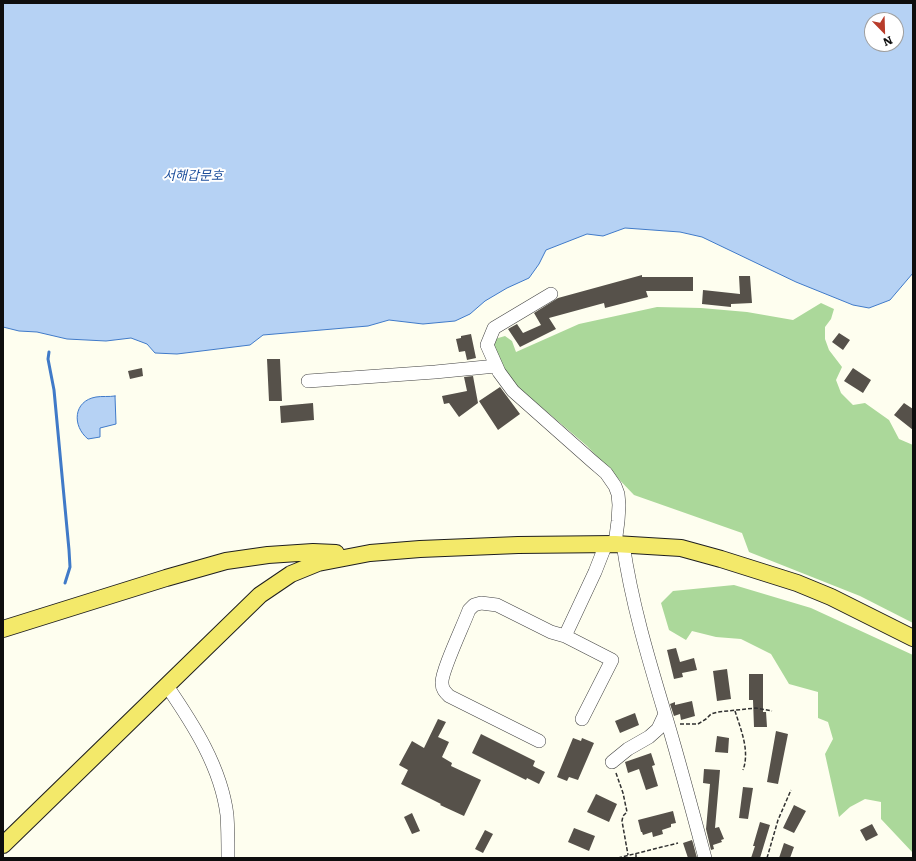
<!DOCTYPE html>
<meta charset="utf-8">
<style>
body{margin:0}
#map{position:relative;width:916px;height:861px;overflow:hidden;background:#fefeef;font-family:Literata,serif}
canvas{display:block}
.frame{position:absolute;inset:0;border:4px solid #0e0e0e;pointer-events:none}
.north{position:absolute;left:864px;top:12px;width:40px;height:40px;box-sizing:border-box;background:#fff;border:1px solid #9f9f9f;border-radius:50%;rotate:157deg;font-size:11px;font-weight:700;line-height:16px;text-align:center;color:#0e0e0e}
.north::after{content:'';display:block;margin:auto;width:14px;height:18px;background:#b83c2b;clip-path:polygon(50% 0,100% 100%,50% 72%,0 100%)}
</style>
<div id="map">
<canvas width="916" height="861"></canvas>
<div class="frame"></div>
<div class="north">N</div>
</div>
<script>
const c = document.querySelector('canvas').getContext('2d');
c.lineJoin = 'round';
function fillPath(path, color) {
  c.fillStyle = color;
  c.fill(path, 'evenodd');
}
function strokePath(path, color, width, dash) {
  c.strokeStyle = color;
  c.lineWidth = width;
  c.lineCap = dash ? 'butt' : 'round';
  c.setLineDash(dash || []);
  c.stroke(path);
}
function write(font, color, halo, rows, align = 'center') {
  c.font = font + ' Literata,"Noto Sans KR",serif';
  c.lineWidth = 4;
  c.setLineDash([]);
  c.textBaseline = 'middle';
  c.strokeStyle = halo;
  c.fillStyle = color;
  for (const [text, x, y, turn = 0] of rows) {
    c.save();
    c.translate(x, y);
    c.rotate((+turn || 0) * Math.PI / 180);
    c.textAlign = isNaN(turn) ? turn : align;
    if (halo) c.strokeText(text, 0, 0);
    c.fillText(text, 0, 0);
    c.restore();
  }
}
const forest = new Path2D(`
 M821,303L834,309L831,319L825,327V339L829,350L842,367L836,380L841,393L853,405L865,403L889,420L899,439L913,445V623L860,596L749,552L742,533L634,495L587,446L519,388L509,378L493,347L495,339L505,336L512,341L516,352L579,324L657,307L701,308L747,312L793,320Z
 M734,585L811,608L913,655V853L881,819V802L865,799L850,807L839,817L825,754L833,739L828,722L818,718V692L789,684L771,654L741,639L716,637L692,631L686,640L669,630L661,603L673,591Z`);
const water = new Path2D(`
 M3,3H913V273L890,300L869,308L853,305L796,282L702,237L680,232L625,228L603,236L587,234L546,250L539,264L529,278L507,288L485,301L470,314L455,321L423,324L389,320L368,326L263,335L250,345L177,354L155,353L147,344L131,338L106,341L67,339L37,332L19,331L3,327ZM872,20H896V44H872Z
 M115,396L116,424L100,428V437L88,439C72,426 73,401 96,397C102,396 109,397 115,396Z`);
const stream = new Path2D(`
 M49,352L48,359L54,390L69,550L70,567L65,583`);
const building = new Path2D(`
 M642,275V277H693V291H646L648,297L605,308L604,303L549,318L556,329L520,347L508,329L517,324L523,333L541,325L534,313L558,298Z
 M739,276H750L752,303L731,304V307L702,304L703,290L740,294Z
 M839,333L850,340L843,350L832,342Z
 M471,334L476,358L467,360L465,351L459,352L456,339L461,338V336Z
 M267,359H280L282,401H269Z
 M142,368L143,376L130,379L128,371Z
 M853,368L871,380L863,393L844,381Z
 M473,376L478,403L459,417L449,403L444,404L442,396L467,391L464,377Z
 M500,387L520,414L498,430L479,401Z
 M313,403L314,420L281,423L280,406Z
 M904,403L913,409V430L894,415Z
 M676,648L680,662L694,658L697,670L682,673L683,677L674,679L667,650Z
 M727,669L731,699L717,701L713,671Z
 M749,674H763V712H766L767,727H754L753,700H749Z
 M692,701L695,716L681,720L680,714L674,716L670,704L675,702V705Z
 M635,713L639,725L620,733L615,721Z
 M438,719L446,722L438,737L449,742L442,757L452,763L451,766L481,780L464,816L440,805L441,804L401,784L408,770L399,765L412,741L424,748Z
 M776,731L788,734L778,784L767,782Z
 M481,734L535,761L533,766L545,772L539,784L527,778L526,780L472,753Z
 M717,736L729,738L728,753L715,752Z
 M573,738L581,741L582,738L594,743L578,780L569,777L567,781L557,777Z
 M651,753L655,765L652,766L658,786L646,790L639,769L628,773L625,762Z
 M704,769L720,770L715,828L719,827L724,839L721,840L722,842L713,845L714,849L711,850L706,829L710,784L703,783Z
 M743,787L753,788L748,819L739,818Z
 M596,794L617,804L609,822L587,812Z
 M794,805L806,811L794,833L783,828Z
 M673,811L676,823L671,824V827L662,830L663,834L653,837L652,832L643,835L642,832H641L638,820Z
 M412,813L420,831L412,834L404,817Z
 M760,822L770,825L760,858H751L755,846H753Z
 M872,824L878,835L866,841L860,830Z
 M574,828L595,836L589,851L568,842Z
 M485,830L493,834L483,853L475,849Z
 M692,840L693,843L697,858H688L683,843Z
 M784,843L794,847L790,858H779Z`);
const path = new Path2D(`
 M735,711C741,730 750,751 743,770
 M680,724H698L706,719L711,714L718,712L756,708L772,711
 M616,773L623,793L627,812L623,816L622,821L628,855
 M636,853V858
 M618,858L678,843
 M767,858L778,820L791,790`);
const minor = new Path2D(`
 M551,294L494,328L487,345L499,372L513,391L592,461L606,473L615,486L618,494L619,505L618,521L615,544
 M308,381L435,372L496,366
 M623,544C632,606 650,664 668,724C681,768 693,813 705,858
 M565,636L612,660L582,719
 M167,686C193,724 221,767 227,815C228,829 228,844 228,858
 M539,741L449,696C445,692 442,689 442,683C441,672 464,624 469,610L474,605L481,603L497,605L551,632L565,636L595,572L606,544
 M612,762L628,749L649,737L658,729L665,714`);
const major = new Path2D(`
 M3,629L166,578L226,561L268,555L313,552L336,553
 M3,845L260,595L291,574L318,563L370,553L420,549L518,545L615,544L681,548L721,559L797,583L831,597L913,638`);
const waterNames = [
 ["서해갑문호",193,176]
];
fillPath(forest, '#abd89a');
fillPath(water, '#b6d2f4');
strokePath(water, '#407ac8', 1);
strokePath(stream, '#407ac8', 3);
fillPath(building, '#56514a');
strokePath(minor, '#414141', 14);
strokePath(major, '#1f1f1f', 18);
strokePath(path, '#303030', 1.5, [4, 2]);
strokePath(minor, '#fff', 13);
strokePath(major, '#f3e96a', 16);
write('italic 13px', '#1c4e9b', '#fff', waterNames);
</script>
